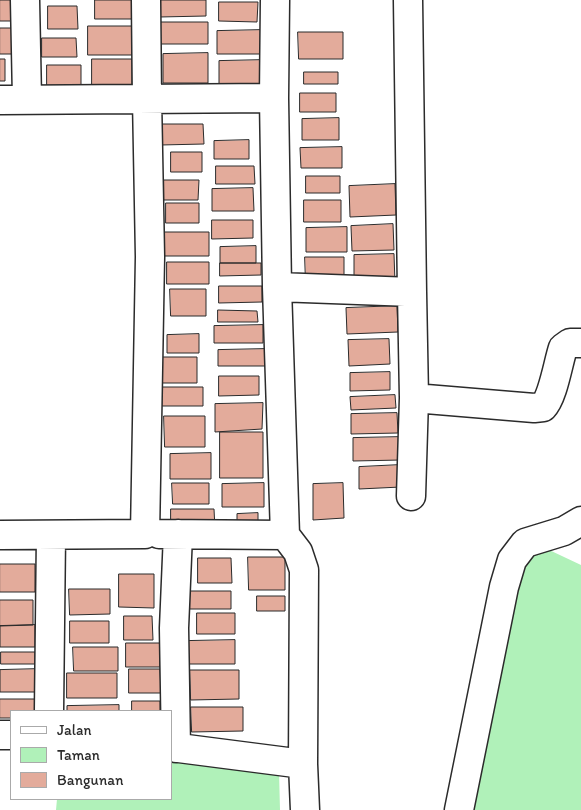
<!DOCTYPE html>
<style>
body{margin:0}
#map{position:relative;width:581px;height:810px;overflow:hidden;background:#fff;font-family:Itim,sans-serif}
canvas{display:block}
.legend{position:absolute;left:10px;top:710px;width:162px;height:90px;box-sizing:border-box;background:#fff;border:1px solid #aaa;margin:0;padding:6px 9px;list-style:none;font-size:15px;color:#2b2b2b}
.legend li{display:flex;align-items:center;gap:10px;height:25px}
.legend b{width:25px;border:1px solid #aaa}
</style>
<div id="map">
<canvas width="581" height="810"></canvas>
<ul class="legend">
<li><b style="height:6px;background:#fff"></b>Jalan</li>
<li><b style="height:14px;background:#b0f1b9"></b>Taman</li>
<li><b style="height:14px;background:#e3ab9b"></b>Bangunan</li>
</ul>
</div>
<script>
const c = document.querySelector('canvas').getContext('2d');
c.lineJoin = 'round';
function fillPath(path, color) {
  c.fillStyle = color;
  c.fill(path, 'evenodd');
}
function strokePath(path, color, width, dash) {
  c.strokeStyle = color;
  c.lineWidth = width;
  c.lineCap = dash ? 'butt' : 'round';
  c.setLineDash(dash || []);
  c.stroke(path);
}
const green = new Path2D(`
 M528,540L581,565V810H464Z
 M171,761L279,770L280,810H56L57,799H171Z`);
const building = new Path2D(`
 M0,0H15V21H0Z
 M95,0H132V19H95Z
 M160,0H206V16L160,17Z
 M219,2H258L257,22L219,21Z
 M48,6H77L78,29H48Z
 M157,22H208V44H157Z
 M88,26H132V55H88Z
 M0,28H12V54H0Z
 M262,30V54H217V31Z
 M298,32H343V59H299Z
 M42,38H76L77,57H42Z
 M208,53V83H163V54Z
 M0,59H5V81H0Z
 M92,59H132V90L92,91Z
 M264,60V84L219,85V61Z
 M47,65H81V90H47Z
 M304,72H338V84H304Z
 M300,93H336V112H300Z
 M339,118V140H302V119Z
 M160,124H203L204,144L161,145Z
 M249,140V159H214V141Z
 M342,147V168H301L300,148Z
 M171,152H202V172H171Z
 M216,166H254L255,184H216Z
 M306,176H340V193H306Z
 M164,180H199L198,200H164Z
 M395,184L396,215L350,217L349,186Z
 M253,188L254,211H212V189Z
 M304,200H341V222H304Z
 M166,203H199V223H166Z
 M212,220H253V238L212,239Z
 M393,224L394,250L352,251L351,226Z
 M347,227V252H306V228Z
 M163,232H209V256H163Z
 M256,246V263H220V247Z
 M394,254L395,283L354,284V255Z
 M305,257H344V284H306Z
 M167,262H209V284H167Z
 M220,263H261V275L220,276Z
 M219,286H262V302L219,303Z
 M170,289H206V316H171Z
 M397,306L398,332L347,334L346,308Z
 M218,310L257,311L258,322H218Z
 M263,325V343H214V326Z
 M199,334V353H167V335Z
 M389,339L390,364L349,366L348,340Z
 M265,349V366H218V350Z
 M159,357H197V383H159Z
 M390,372V390L350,391V373Z
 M219,376H259V395L219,396Z
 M162,387H203V406H162Z
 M395,395L396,408L351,410L350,397Z
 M263,403L262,429L215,432V404Z
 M397,413L398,433L351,434V414Z
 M164,416H205V447H165Z
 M220,432H263V478H220Z
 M401,437V460L353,461V438Z
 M211,453V479H170V454Z
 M400,465L401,487L359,489V467Z
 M172,483H209V504H173Z
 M264,483V507H222V484Z
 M343,483L344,518L313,520V484Z
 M171,509H214L215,529H171Z
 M258,513V527H237V514Z
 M248,557H285V590H249Z
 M198,558H231L232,583H198Z
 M0,564H35V592H0Z
 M119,574H154V608L119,607Z
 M69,589H110V614L70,615Z
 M190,591H231V609H190Z
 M257,596H285V611H257Z
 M0,600H33V625L0,626Z
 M197,613H235V634H197Z
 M124,616H152L153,640H124Z
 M70,621H109V643H70Z
 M35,625V647H0V626Z
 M235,640V664H187V641Z
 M126,643H160V667H126Z
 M73,647H118V671H74Z
 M1,652H35V664H1Z
 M39,669L40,692H0V670Z
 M129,669H160L161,693H129Z
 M190,670H239V699L191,700Z
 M67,673H117V698H67Z
 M0,699H36V711H11V718H0Z
 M132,701H160V711H132Z
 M119,705V711H67V706Z
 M191,707H243V731L192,732Z`);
const minor = new Path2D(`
 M25,0L27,99
 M275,0L274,98L277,287L285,535L298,552L304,570L303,764L305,810
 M408,0L412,292L414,398L411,496
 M0,100L274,98
 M277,287L412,292
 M414,398L534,408L543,407C553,397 558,363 563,348L570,343H581
 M159,534L285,535
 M0,535L145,534L150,257L147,98L146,0
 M49,711L51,535
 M0,735H11
 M171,747L303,764
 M176,748L174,628L178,534
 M459,810L504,587L512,560L525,543L564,531L581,521`);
fillPath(green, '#b0f1b9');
fillPath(building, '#e3ab9b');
strokePath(building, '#2b2b2b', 1);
strokePath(minor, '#2b2b2b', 31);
strokePath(minor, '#fff', 28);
</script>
